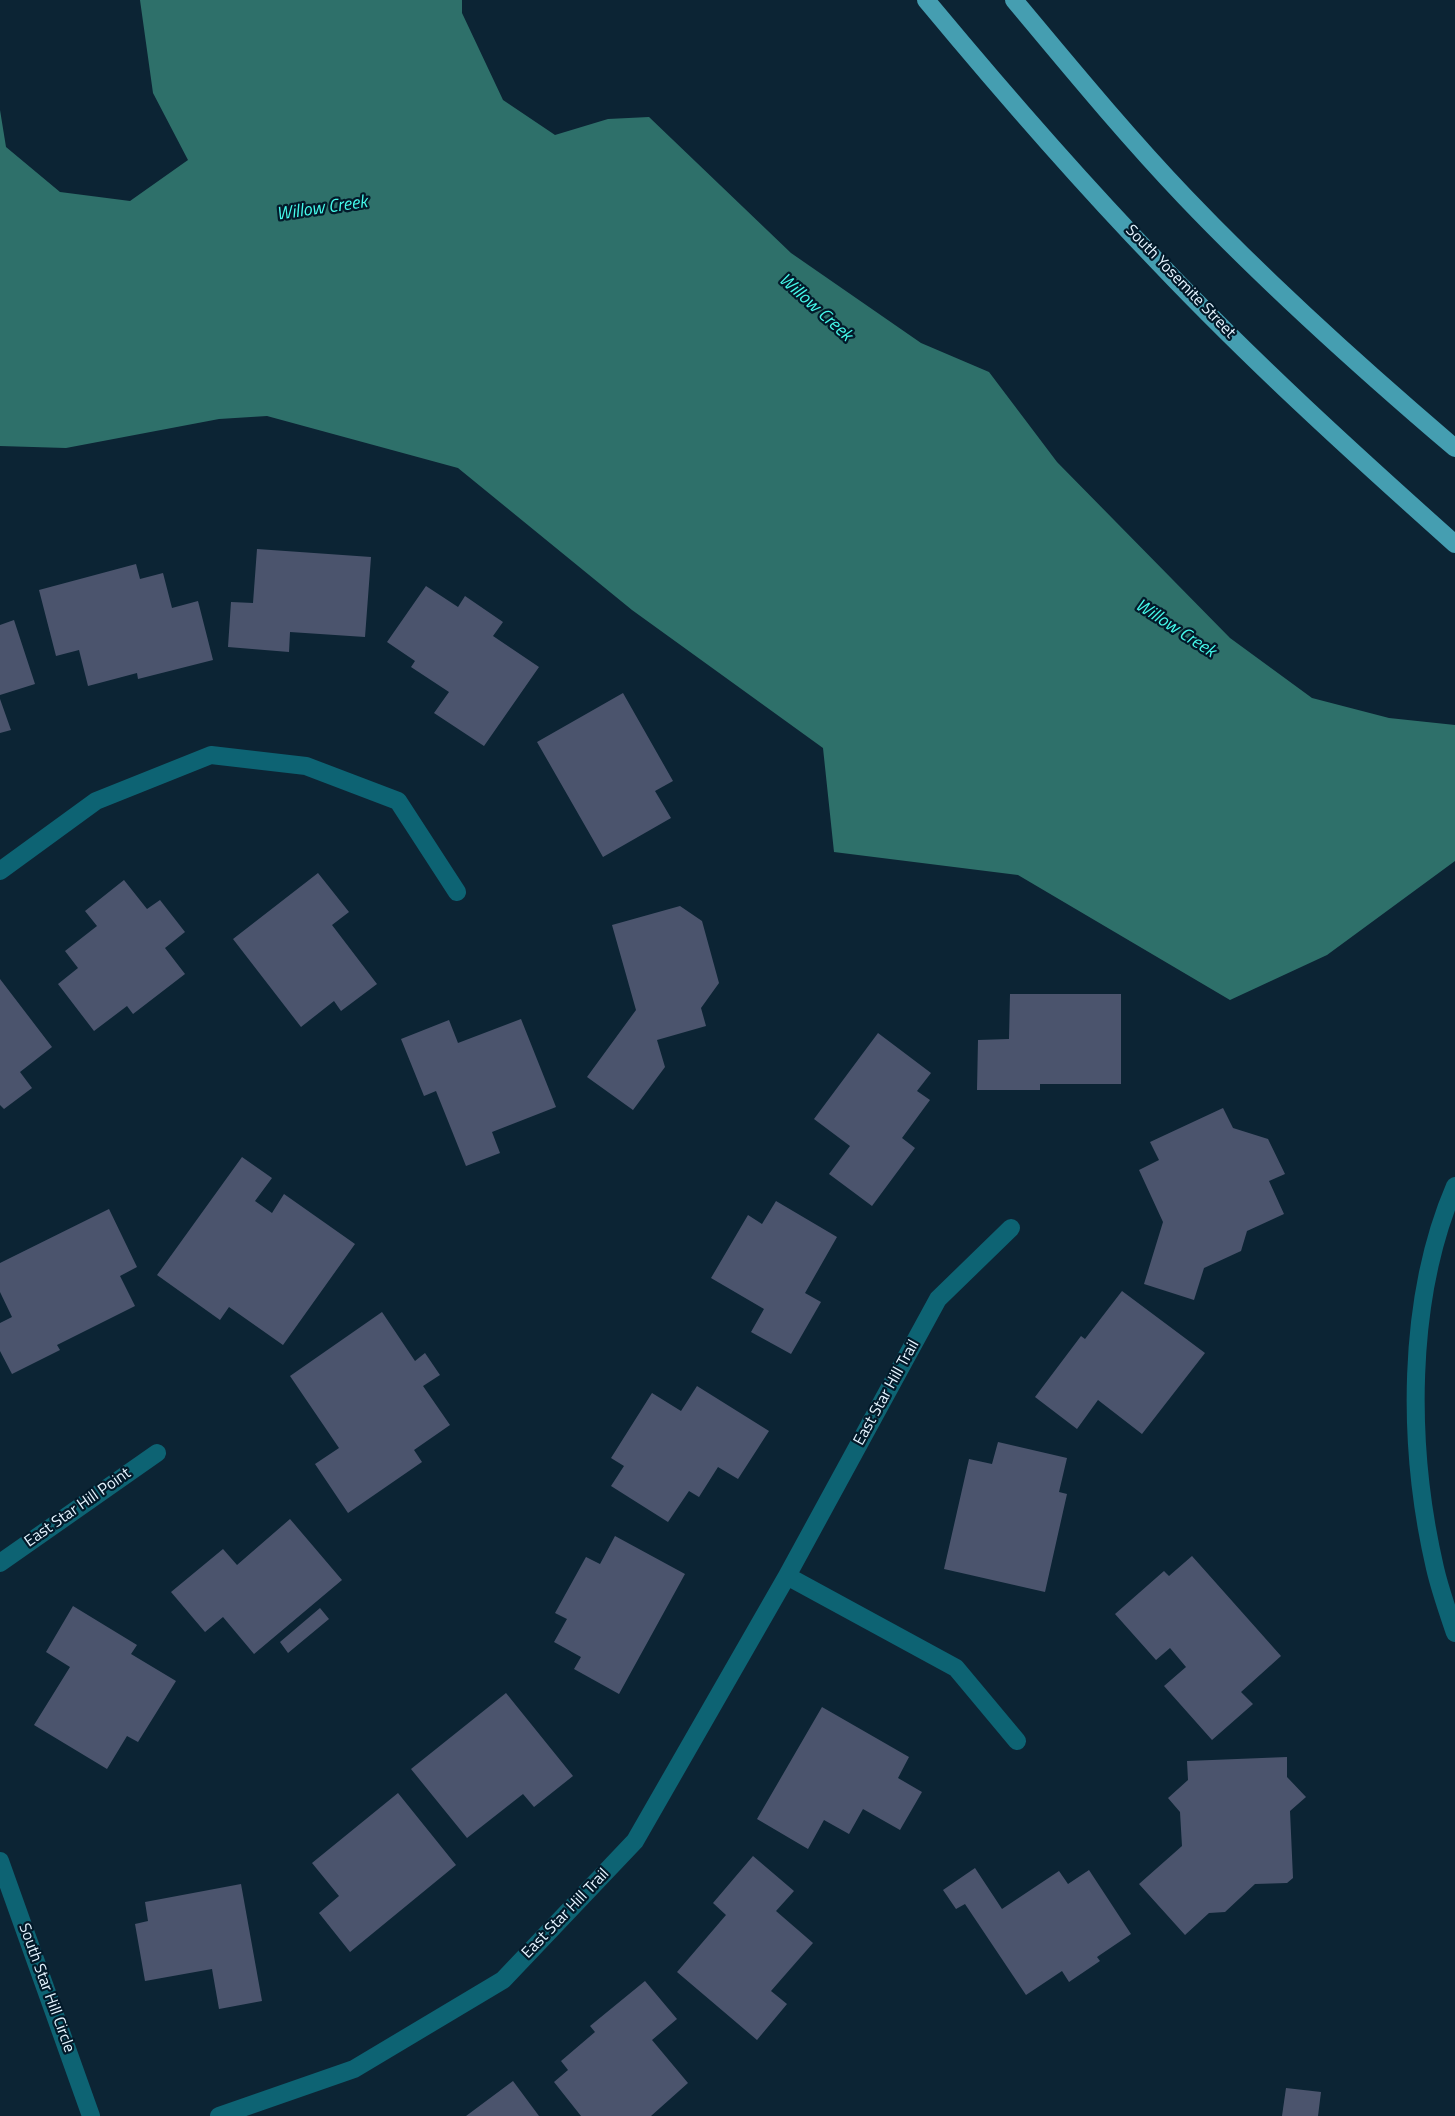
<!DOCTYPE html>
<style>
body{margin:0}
canvas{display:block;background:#0c2434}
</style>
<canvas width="1455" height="2116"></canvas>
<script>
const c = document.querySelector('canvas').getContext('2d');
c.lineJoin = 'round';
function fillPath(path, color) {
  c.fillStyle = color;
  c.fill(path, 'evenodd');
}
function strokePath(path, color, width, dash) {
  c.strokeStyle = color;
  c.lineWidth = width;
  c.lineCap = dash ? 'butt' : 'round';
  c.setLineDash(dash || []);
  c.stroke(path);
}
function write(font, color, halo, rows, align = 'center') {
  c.font = font + ' "Titillium Web",sans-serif';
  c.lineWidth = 4.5;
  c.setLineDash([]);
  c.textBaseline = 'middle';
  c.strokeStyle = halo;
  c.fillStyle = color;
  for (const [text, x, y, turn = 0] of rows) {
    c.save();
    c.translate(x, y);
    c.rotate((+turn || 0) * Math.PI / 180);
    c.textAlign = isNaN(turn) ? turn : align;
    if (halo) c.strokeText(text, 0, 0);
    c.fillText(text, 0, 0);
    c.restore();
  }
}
const water = new Path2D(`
 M140,0H462V13L503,100L555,135L608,119L649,117L791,253L921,343L989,372L1057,462L1230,638L1312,698L1389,718L1455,725V861L1327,955L1230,1000L1018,875L834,852L823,748L632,610L458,468L267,416L219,419L66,448L0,446V110L6,147L60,192L130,201L188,160L153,93Z`);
const building = new Path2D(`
 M257,549L371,557L365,637L290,632L289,652L228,647L231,602L253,603Z
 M136,564L140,579L163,573L172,608L198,601L213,660L138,679L137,673L88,686L79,650L56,656L39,590Z
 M426,586L458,607L465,596L503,622L493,636L539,667L484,746L434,713L449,692L411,667L415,661L387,642Z
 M14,620L35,684L0,695V625Z
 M623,693L673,781L655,791L671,818L603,857L537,742Z
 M0,699L11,730L0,733Z
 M318,873L349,912L332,925L377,984L341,1011L334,1001L301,1027L233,939Z
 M124,880L147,909L160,900L185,932L165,948L185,974L133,1014L127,1006L94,1031L58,984L78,968L65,951L97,926L85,911Z
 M680,906L702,921L719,983L701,1008L706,1026L657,1040L665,1067L633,1110L587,1077L636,1010L612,925Z
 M0,979L52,1047L20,1072L32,1088L4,1109L0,1105Z
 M1010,994H1121V1084H1040V1090H977L978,1040L1009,1039Z
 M521,1019L556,1107L492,1132L500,1153L466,1166L436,1091L424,1096L401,1039L449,1020L458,1043Z
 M878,1033L931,1073L917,1091L930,1100L902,1138L915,1148L872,1206L829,1174L850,1146L814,1119Z
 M1223,1108L1233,1128L1268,1139L1285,1174L1269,1181L1284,1214L1247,1231L1241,1251L1204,1268L1194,1300L1144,1284L1163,1222L1139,1170L1159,1160L1150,1142Z
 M242,1157L272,1178L255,1201L272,1213L284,1194L355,1244L283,1345L229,1307L220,1320L157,1275Z
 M776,1201L837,1237L805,1293L821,1302L791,1354L751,1332L764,1309L711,1278L748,1215L762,1224Z
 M109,1209L137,1267L120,1276L135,1306L57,1345L60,1350L12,1374L0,1351V1323L12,1317L0,1292V1263Z
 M1122,1291L1205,1353L1142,1434L1098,1400L1077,1429L1035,1397L1081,1336L1085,1339Z
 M382,1312L415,1361L425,1353L440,1375L423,1386L450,1425L414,1450L422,1462L348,1513L315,1464L339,1448L290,1376Z
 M697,1386L769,1431L738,1479L718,1467L699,1497L689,1491L668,1522L611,1486L624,1466L611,1458L652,1393L681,1411Z
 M998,1442L1067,1458L1059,1492L1067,1494L1045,1592L944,1569L969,1459L992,1464Z
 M290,1519L342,1580L254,1654L223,1617L205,1632L171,1592L223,1549L237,1565Z
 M615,1536L685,1574L619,1694L574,1669L581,1657L554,1642L567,1619L555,1613L586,1557L600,1564Z
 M1192,1556L1281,1656L1241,1692L1253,1704L1212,1740L1164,1686L1186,1667L1170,1648L1156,1660L1115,1614L1164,1571L1169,1576Z
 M73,1606L137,1645L131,1654L176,1681L138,1742L127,1736L107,1769L34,1725L70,1667L46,1652Z
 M320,1608L329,1619L288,1653L280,1642Z
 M506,1693L573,1776L534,1807L523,1794L467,1838L411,1769Z
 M822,1707L909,1757L898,1778L922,1792L900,1830L863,1809L849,1834L824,1820L808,1849L757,1819Z
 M1287,1757V1777L1306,1797L1290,1811L1293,1878L1287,1883L1255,1884L1225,1912L1209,1913L1185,1935L1139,1884L1182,1846L1180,1812L1168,1798L1188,1780L1187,1761Z
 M398,1793L456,1865L350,1952L319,1913L339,1896L312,1863Z
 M753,1856L794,1891L776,1911L813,1943L771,1991L787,2004L757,2040L677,1972L726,1915L713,1903Z
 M975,1868L1002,1909L1059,1871L1068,1884L1089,1870L1131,1934L1097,1957L1100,1961L1069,1982L1062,1971L1026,1995L965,1904L956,1909L943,1890Z
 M241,1884L262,2001L219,2009L212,1969L145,1981L135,1924L148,1921L145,1902Z
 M645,1981L677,2019L652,2040L688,2083L651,2116H581L554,2082L568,2070L561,2061L595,2032L590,2026Z
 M513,2081L539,2116H466Z
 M1286,2088L1321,2092L1318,2116H1282Z`);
const minor = new Path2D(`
 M0,871L96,801L211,755L306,766L398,801L457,892
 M1455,1186C1406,1300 1407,1447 1435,1568C1440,1590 1448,1612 1455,1633
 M0,1563L157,1453
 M787,1576L956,1668L1017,1741
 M0,1861L91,2116
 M219,2116L354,2069L503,1980L635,1841L787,1576L938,1299L1011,1228`);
const major = new Path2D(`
 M926,0C1000,89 1077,178 1158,262C1252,361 1353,453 1455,544
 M1014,0C1070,67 1125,134 1185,197C1270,286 1361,368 1455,448`);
const streetNames = [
 ["South Yosemite Street",1180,282,46],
 ["East Star Hill Trail",887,1393,-61],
 ["East Star Hill Point",78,1508,-35],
 ["East Star Hill Trail",566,1914,-46],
 ["South Star Hill Circle",46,1988,70]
];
const waterNames = [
 ["Willow Creek",322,209,-8],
 ["Willow Creek",815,308,42],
 ["Willow Creek",1175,629,33]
];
fillPath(water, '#2e706a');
fillPath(building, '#4b546d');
strokePath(minor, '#0d6373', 18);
strokePath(major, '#459eb1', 18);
write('16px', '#e5f4ff', '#031a2a', streetNames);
write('italic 18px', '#45faeb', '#031a2a', waterNames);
</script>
